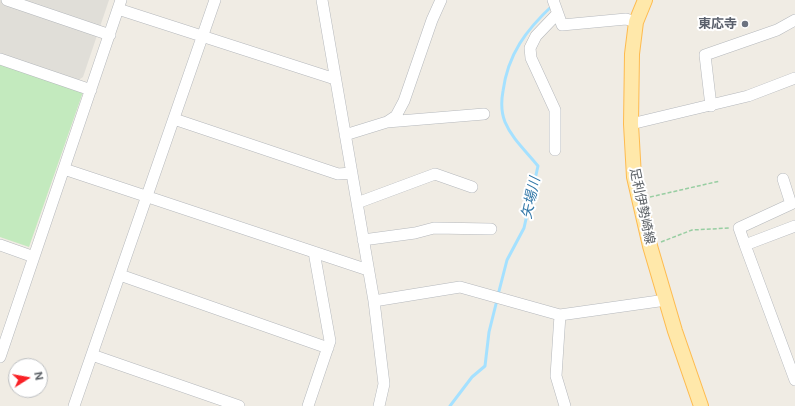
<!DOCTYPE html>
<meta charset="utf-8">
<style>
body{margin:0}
#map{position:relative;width:795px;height:406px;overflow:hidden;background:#f0ece4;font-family:"Public Sans",sans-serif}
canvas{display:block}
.north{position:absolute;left:8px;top:358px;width:40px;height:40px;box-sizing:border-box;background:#fff;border:1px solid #bec0c2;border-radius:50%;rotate:79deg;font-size:11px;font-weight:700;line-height:16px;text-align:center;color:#5c6166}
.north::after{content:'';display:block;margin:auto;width:14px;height:18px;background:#f92126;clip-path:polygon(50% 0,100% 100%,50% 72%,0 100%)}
</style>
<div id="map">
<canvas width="795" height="406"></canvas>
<div class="north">N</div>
</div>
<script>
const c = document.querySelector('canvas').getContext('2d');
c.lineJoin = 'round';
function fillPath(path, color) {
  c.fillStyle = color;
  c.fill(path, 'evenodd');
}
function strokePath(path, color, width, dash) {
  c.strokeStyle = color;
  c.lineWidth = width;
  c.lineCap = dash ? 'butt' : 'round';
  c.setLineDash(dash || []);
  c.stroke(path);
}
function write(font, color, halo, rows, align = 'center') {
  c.font = font + ' "Public Sans","Noto Sans JP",sans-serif';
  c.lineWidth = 4;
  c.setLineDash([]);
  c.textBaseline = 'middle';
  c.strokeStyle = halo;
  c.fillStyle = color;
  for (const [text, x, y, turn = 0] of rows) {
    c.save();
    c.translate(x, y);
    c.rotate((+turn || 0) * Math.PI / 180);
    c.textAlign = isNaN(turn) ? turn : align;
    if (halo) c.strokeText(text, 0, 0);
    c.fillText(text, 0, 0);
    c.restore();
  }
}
const industrial = new Path2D(`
 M0,0H109L83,77L77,81L0,54Z`);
const green = new Path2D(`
 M0,64L83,92L29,247L0,237Z`);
const stream = new Path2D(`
 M498,295L507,260L524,228L538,166C527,152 512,139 505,122C501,112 501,102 503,91C508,54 526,30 553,5
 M450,406L472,377L485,366L489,332L497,300`);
const path = new Path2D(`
 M650,197L720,181
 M661,242L692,230L729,228`);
const minor = new Path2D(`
 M7,0L110,35
 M322,0L374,301L384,384L379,406
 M553,0L562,25L626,19L636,22
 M118,9L335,79
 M0,59L91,90
 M711,106L705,55L777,30L795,20
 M174,119L338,174L352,173
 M387,122L484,114
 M631,124L748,96L795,78
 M345,135L387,122L396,116L404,101L432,20L441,0
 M555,150V110L531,58L530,48L536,36L557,14
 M64,169L368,270
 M357,203L435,174L472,187
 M795,226L745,245L795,380
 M363,240L415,233L434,228L491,229
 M0,245L34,257
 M745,245L739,228L791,204L783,179
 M120,275L328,348
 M374,301L460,287L560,315L666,300
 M560,315L556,376L565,406
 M92,355L239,406
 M0,357L121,0
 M74,406L215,0
 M308,406L330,341L314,252`);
const major = new Path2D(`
 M645,0L636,22L632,54L631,124L634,177L650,246L675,331L701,406`);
const markers = [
 [745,24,4,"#6b7280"]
];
const worshipNames = [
 ["東応寺",737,24]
];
const streetNames = [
 ["足利伊勢崎線",642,206,78]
];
const waterNames = [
 ["矢場川",531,198,-78]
];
fillPath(industrial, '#e0ded8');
fillPath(green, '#c3eabe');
strokePath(stream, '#a5e1ff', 3);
strokePath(minor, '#b5b8bc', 12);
strokePath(major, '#febb4f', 16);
strokePath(path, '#98cea2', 1.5, [4, 2]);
strokePath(minor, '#fff', 11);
strokePath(major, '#ffe8aa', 14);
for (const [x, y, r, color] of markers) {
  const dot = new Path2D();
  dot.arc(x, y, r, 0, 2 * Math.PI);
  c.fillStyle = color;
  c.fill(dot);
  strokePath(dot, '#fff', 1.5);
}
write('bold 13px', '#5b616d', '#fff', worshipNames, 'right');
write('13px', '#5c6166', '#fff', streetNames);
write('italic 14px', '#3378a8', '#fff', waterNames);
</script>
